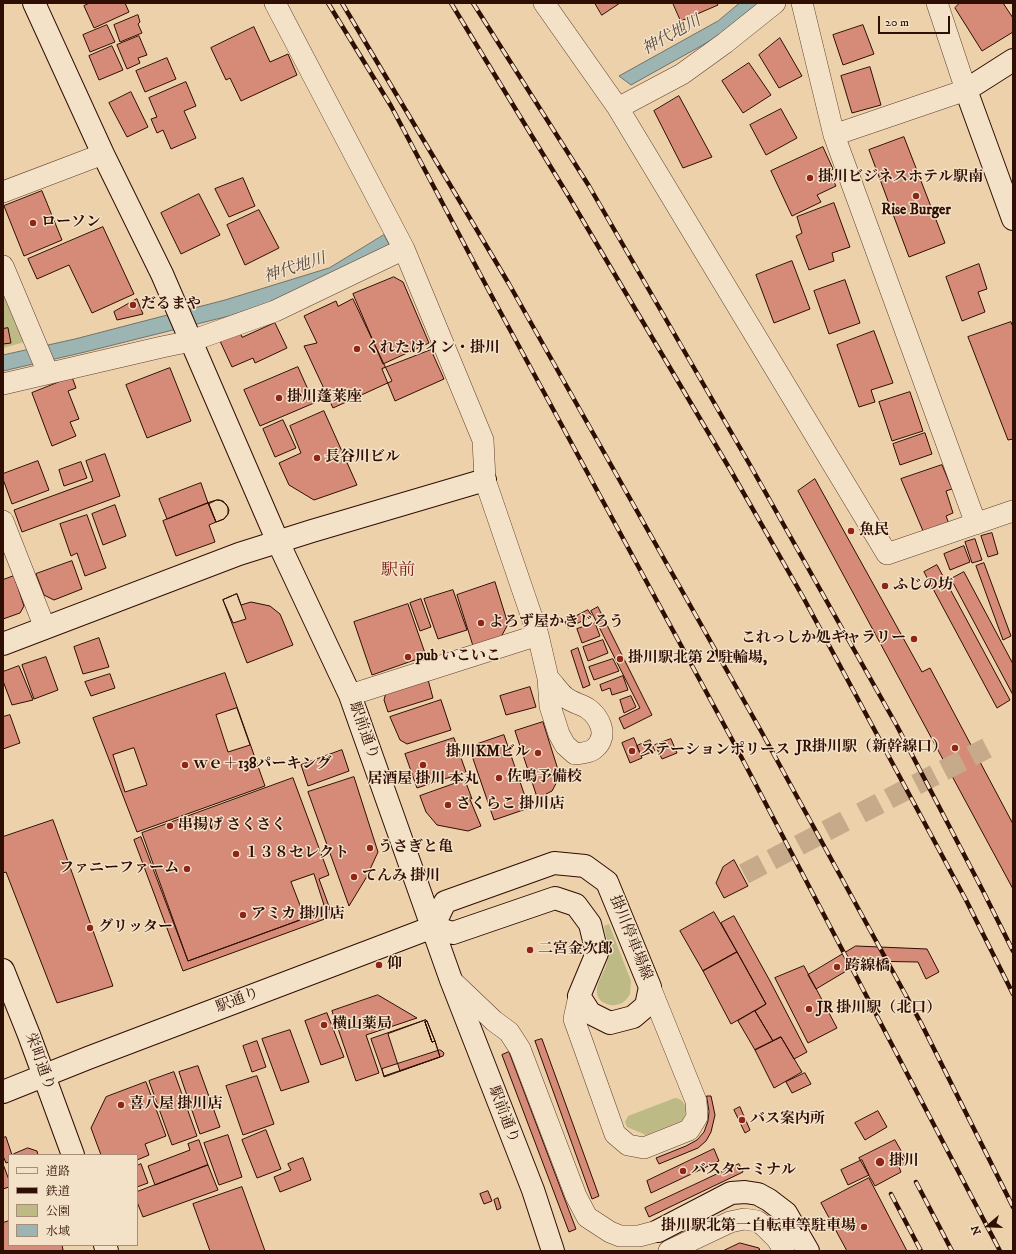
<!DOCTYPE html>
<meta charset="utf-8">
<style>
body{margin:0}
#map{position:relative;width:1016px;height:1254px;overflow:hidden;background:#ecd1aa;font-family:"IM FELL DW Pica","Noto Serif JP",serif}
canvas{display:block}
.frame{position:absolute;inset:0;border:4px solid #2f0e03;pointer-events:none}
.legend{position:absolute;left:8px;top:1154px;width:130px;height:92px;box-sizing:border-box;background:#f3e1c8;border:1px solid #a58d79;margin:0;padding:5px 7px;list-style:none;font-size:12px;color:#2f0e03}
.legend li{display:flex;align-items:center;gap:8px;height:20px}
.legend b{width:20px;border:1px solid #a58d79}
.north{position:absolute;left:968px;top:1206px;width:40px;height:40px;-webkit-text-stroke:3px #f3e1c8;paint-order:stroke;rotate:251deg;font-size:11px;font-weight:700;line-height:16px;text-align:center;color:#2f0e03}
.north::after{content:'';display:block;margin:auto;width:14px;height:18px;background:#2f0e03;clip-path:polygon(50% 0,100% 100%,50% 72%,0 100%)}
.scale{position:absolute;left:878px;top:16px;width:72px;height:18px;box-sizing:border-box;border:2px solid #2f0e03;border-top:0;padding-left:5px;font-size:12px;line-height:14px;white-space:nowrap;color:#2f0e03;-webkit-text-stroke:3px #f3e1c8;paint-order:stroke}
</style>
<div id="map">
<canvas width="1016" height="1254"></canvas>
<div class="frame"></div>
<ul class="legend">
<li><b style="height:5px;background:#f3e1c8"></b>道路</li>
<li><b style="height:5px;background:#2f0e03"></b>鉄道</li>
<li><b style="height:11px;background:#bdba85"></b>公園</li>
<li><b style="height:11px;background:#9cb5b2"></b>水域</li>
</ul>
<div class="north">N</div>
<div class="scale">20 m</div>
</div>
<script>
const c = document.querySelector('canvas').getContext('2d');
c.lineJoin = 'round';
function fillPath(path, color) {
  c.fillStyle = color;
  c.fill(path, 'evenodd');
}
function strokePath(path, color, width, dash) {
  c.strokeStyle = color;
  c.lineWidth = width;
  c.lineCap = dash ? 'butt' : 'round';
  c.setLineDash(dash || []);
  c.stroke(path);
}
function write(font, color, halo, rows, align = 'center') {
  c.font = font + ' "IM FELL DW Pica","Noto Serif JP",serif';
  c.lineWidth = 3;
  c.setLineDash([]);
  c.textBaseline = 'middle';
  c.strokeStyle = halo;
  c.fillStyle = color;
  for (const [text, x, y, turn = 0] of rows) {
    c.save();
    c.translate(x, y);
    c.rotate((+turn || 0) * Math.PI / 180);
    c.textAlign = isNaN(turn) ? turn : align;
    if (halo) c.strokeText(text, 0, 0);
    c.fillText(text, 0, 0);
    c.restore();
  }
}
const green = new Path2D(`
 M3,287L28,341L3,348Z
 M609,924L631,981L630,994C628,998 625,1001 622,1003C613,1008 598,1004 597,993C596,984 603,974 606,966C611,949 607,942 604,926Z
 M675,1098C687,1099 689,1114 681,1121L646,1135L627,1127L625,1122L628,1116Z`);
const water = new Path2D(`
 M740,3H764L726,32L631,85L619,76L718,21Z
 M384,235L391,248L328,282L229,316L85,352L3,371V355L75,339L225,300L329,268Z`);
const building = new Path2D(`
 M90,3H125L129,12L94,28L84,6Z
 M595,3H620L602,15Z
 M673,3H717L718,5L681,21Z
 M960,3H1003L1013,18V32L982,51L955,8Z
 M138,15L140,22L138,24L142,33L120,42L114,25Z
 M107,25L115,42L90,52L83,35Z
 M863,25L874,54L843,65L833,35Z
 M254,27L270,62L288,54L297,75L241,101L230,78L226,80L211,48Z
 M139,36L147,55L138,58L140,63L127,69L117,45Z
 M780,38L802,76L779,88L759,55Z
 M112,46L123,70L99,80L89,56Z
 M167,58L176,79L145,92L136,71Z
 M749,63L771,95L743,113L722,81Z
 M870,67L881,105L852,113L841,76Z
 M186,82L196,106L184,111L196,138L171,149L163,130L157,133L151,119L157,117L149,98Z
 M131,92L148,127L127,137L109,103Z
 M679,96L712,157L683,168L654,111Z
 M781,109L797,138L766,155L750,125Z
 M904,137L945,243L909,257L869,150Z
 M823,147L833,169L829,172L836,186L817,195L821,202L792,216L771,171Z
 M243,178L255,206L229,217L215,189Z
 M42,191L62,240L24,256L4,206Z
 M199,194L220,235L181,254L161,213Z
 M834,203L850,247L832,253L834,261L809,270L796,236L802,233L797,217Z
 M259,210L279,248L245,265L227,225Z
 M103,227L134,294L92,313L69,265L37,279L28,259Z
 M792,261L810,309L774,323L756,275Z
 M979,264L987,289L978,292L985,312L962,321L946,277Z
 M394,277L403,282L429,343L383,364L353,294Z
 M845,280L860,323L829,334L814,291Z
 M137,299L143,314L117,320L114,312Z
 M353,299L392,381L333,408L304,346L317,343L304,316L336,301L338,306Z
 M1011,322L1013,327V439L1008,440L968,337Z
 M275,323L287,348L255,363L253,358L232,367L220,341L237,326L242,337Z
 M8,328L11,343L3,344V329Z
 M874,331L893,383L871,390L875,402L859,407L837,345Z
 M431,350L444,379L395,401L382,369Z
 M298,367L314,403L260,426L244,390Z
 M170,368L191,421L147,438L126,385Z
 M72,377L76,388L68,391L79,419L70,422L76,436L52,446L32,393Z
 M910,392L923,431L892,441L879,402Z
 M324,411L357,485L314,500L289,485L279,463L301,453L290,426Z
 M283,420L296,448L275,457L263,429Z
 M925,433L932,454L900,465L893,444Z
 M105,454L120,496L22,532L14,510L93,481L86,461Z
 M38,461L49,490L12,504L3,479V474Z
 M81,462L87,478L64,486L59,470Z
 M942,465L952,489L946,491L953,513L946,516L951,529L926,538L901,479Z
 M815,479L922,672L930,668L1013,824V889L798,491Z
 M201,483L208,503L167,519L159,499Z
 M217,500L223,501L228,507V514L224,519L216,522L208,503Z
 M217,500H220L226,504L229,510L228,514L224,519L216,522L209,504Z
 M208,503L216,522L209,525L215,542L176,556L163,521Z
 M115,505L126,536L103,545L92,514Z
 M87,515L106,568L85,576L77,553L71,556L60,524Z
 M992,533L998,554L988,557L981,536Z
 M975,539L982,560L972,563L965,542Z
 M964,546L970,562L950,570L944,554Z
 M72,561L82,589L54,600L44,595L36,574Z
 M984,563L1011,636L1003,640L976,566Z
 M937,565L1010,700L997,708L924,572Z
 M964,572L1013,664V695L951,579Z
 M14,576L24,606L20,613L3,619V580Z
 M495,582L508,624L501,637L473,646L457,595Z
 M453,590L467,630L438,639L424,599Z
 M237,594L241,605L251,602L270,606L280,614L293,645L247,663L223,600Z
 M237,594L246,619L233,623L223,600Z
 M421,599L431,627L420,631L410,603Z
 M408,604L426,656L372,675L354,622Z
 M598,607L652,715L624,729L619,718L640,708L591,611Z
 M588,610L592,616L568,628L565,622Z
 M595,623L600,636L582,643L577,629Z
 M99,638L109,667L83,674L74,647Z
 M603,640L608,653L588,661L583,647Z
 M578,648L590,685L583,688L571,651Z
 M46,657L58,690L34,699L22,665Z
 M613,659L619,671L594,680L589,667Z
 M19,666L33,700L12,705L3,681V672Z
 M225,673L265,786L137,832L93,718Z
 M110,674L115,688L91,696L85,682Z
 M427,676L433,698L388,712L384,700L387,689Z
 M623,676L628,690L612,695L610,688L602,691L600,685Z
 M530,687L536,707L506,715L500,696Z
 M631,696L636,707L624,713L620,700Z
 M441,700L451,730L407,744L400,740L390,717Z
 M237,708L250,745L228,752L216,715Z
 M10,715L20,743L3,749V717Z
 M543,722L560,776L552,791L546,794L548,800L539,803L515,731Z
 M504,735L529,808L494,820L469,747Z
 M454,738L466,772L417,788L405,754Z
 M634,738L642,758L630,763L622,743Z
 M671,739L677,753L662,759L655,745Z
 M650,740L655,751L641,756L637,746Z
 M134,748L147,785L125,792L113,755Z
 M342,750L349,771L308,786L301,765Z
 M354,777L378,852L366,878L349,906L308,792Z
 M293,778L329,875L319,879L330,909L188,961L142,833Z
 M465,780L472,799L469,797L481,826L468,831L437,825L426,812L420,796Z
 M53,820L113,986L57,1003L6,872L3,873V837Z
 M141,837L188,961L330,909L333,916L183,971L134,840Z
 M734,860L748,886L724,898L716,883L723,867Z
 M314,874L324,905L303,913L291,882Z
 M714,912L737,952L703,971L680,931Z
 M734,916L770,981L807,1052L794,1059L781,1037L773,1041L755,1011L766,1004L721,923Z
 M856,946L927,949L939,972L926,979L918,962L863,961L816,989L808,975Z
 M737,952L766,1004L731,1024L703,971Z
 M804,966L837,1028L808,1043L775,978Z
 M378,995L417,1018L366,1035L379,1073L356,1081L332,1011Z
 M755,1011L773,1041L755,1050L738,1021Z
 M327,1013L344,1057L321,1065L305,1021Z
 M426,1020L427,1021L425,1022L432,1042L435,1041L440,1057L400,1071L388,1034Z
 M426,1020L427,1021L425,1022L432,1042L435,1041L440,1057L384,1076L371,1039Z
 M427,1021L435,1041L432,1042L425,1022Z
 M427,1021L435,1041L432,1042L425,1022Z
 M290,1030L309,1082L281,1091L262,1039Z
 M781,1037L802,1072L774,1088L755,1050Z
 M542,1039L599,1196L592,1199L535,1041Z
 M257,1041L266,1067L252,1072L243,1046Z
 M440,1050L442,1051L444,1053L443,1056L440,1057L384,1077L382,1069Z
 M509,1052L576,1229L569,1232L502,1055Z
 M198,1066L220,1127L200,1134L179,1072Z
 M174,1072L197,1136L172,1145L149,1081Z
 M805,1073L811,1084L792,1093L786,1082Z
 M257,1076L274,1124L243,1135L226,1086Z
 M146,1082L166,1136L145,1144L149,1155L137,1160V1155H101L91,1128L106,1097Z
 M707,1096H711L715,1115L711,1132L706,1141L698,1148L659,1164L656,1158L686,1146L697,1140L704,1132L708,1121L709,1112Z
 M740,1107L750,1130L745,1133L734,1110Z
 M878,1111L887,1127L865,1140L855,1123Z
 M266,1130L281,1169L257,1178L242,1140Z
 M228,1135L242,1177L219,1185L204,1143Z
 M6,1137L12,1155H9V1162L6,1163L3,1156V1138Z
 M199,1140L208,1165L155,1185L148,1166L190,1150L188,1144Z
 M895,1140L908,1163L899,1167L901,1172L875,1186L859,1158Z
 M28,1148L37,1151L38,1155H15L14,1154Z
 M714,1149L719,1161L651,1193L647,1181Z
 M303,1158L311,1180L280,1192L274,1177L291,1170L288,1164Z
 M862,1160L869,1175L848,1185L841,1170Z
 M3,1164L9,1180V1187L3,1189Z
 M141,1164L148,1183L137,1187V1166Z
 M739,1164L743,1172L649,1217L645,1208Z
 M208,1165L218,1190L143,1217L137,1202V1192Z
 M869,1178L907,1251H847L821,1203Z
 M242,1187L265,1251H210L193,1204Z
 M488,1191L492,1201L484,1204L480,1194Z
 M498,1198L501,1208L497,1210L494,1200Z
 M9,1221V1245H62L63,1250L59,1251H3V1223Z
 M740,1243L759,1248L760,1251H723Z`);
const streetTunnel = new Path2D(`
 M861,813L987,748
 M744,874L845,821`);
const street = new Path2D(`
 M275,3L404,249L483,440L485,480L538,635L548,678L550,706L559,734L565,745L575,754C581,753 590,753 595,748C609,736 600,717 587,708C580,704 571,702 565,697C559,692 554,684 548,678
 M544,3L618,108L887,554L1013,511
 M802,3L834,135L976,524
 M618,108L682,74L725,43L775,3
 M834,135L966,90L937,3
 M3,192L103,154
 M3,266L48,373
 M3,384L162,347L191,341L275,311L404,249
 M3,521L45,628
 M350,695L538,635
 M451,980L494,1021L509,1032L520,1049L576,1196L587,1217L610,1232L620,1236H639L658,1231
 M579,996L574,1019L615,1134L628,1145L644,1148L689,1130L697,1117L696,1101L650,987
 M669,1251L730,1222L744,1219L757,1221L764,1226L777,1239L784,1251`);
const secondary = new Path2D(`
 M34,3L103,154L162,274L278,542L350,695L451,980L533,1190L553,1251
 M1013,60L966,90L1013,219
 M3,644L239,554L312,531L485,480
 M554,863L585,866L607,882L650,987L646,1006L633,1017L610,1023L590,1013L579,996L597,953L590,924L576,905L555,898L453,933L433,927L445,902Z
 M3,970L29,1035L73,1155
 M3,1092L88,1058L433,927
 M658,1231L731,1193L745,1192L758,1194L769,1200L786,1213L808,1251
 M105,1245L107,1251`);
const rail = new Path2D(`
 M328,3L391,106L489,291L735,745L1000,1251
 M342,3L509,284L761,731L921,1023L1013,1207
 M451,3L569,197L731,471L803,597L966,900L1013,994
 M473,3L589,186L750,465L897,726L983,891L1013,951
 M916,1182L952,1251
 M891,1194L921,1251`);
const markers = [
 [810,178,4,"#8f2418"],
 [916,196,4,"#8f2418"],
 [33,223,4,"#8f2418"],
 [133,305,4,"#8f2418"],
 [357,349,4,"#8f2418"],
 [279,398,4,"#8f2418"],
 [317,458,4,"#8f2418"],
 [851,531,4,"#8f2418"],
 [885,586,4,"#8f2418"],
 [481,623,4,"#8f2418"],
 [914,639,4,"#8f2418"],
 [408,657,4,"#8f2418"],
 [620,659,4,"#8f2418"],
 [955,748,4,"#8f2418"],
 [632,751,4,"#8f2418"],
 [538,753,4,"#8f2418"],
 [185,765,4,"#8f2418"],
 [423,765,4,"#8f2418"],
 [499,778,4,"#8f2418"],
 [448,805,4,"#8f2418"],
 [170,826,4,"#8f2418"],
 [370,848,4,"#8f2418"],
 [236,854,4,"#8f2418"],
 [187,869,4,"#8f2418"],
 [354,877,4,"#8f2418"],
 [243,915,4,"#8f2418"],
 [90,928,4,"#8f2418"],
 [530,950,4,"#8f2418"],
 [379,965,4,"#8f2418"],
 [837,967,4,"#8f2418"],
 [809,1009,4,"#8f2418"],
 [324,1025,4,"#8f2418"],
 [121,1105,4,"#8f2418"],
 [742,1120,4,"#8f2418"],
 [880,1162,5,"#8f2418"],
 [683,1171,4,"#8f2418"],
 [864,1227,4,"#8f2418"]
];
const poiNames = [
 ["掛川ビジネスホテル駅南",818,178],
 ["Rise Burger",916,211,"center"],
 ["ローソン",41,223],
 ["だるまや",141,305],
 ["くれたけイン・掛川",365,349],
 ["掛川蓬莱座",287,398],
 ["長谷川ビル",325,458],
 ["魚民",859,531],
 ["ふじの坊",893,586],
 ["よろず屋かきじろう",489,623],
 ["これっしか処ギャラリー",906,639,"right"],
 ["pub いこいこ",416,657],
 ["掛川駅北第２駐輪場,",628,659],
 ["JR掛川駅（新幹線口）",947,748,"right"],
 ["ステーションポリース",640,751],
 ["掛川KMビル",530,753,"right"],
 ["ｗｅ＋138パーキング",193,765],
 ["佐鳴予備校",507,778],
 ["居酒屋 掛川 本丸",423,780,"center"],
 ["さくらこ 掛川店",456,805],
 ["串揚げ さくさく",178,826],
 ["うさぎと亀",378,848],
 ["１３８セレクト",244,854],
 ["ファニーファーム",179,869,"right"],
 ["てんみ 掛川",362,877],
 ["アミカ 掛川店",251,915],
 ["グリッター",98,928],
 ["二宮金次郎",538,950],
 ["仰",387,965],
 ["跨線橋",845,967],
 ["JR 掛川駅（北口）",817,1009],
 ["横山薬局",332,1025],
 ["喜八屋 掛川店",129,1105],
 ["バス案内所",750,1120],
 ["掛川",889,1162],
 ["バスターミナル",691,1171],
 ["掛川駅北第一自転車等駐車場",856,1227,"right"]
];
const streetNames = [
 ["駅前通り",363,731,70],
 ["掛川停車場線",630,938,68],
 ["駅通り",238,1001,-21],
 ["栄町通り",39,1062,70],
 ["駅前通り",503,1115,69]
];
const waterNames = [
 ["神代地川",672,36,-29],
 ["神代地川",295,269,-18]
];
const quarterNames = [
 ["駅前",398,571]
];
fillPath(green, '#bdba85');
fillPath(water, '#9cb5b2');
strokePath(water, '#70726c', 1);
fillPath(building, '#d68b79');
strokePath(building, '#2f0e03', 1);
strokePath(streetTunnel, '#c6aa89', 21, [21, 10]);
strokePath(street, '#5e3f2d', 22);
strokePath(secondary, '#2f0e03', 24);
strokePath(street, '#f3e1c8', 21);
strokePath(secondary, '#f3e1c8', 22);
strokePath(rail, '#2f0e03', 4.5);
strokePath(rail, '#f3e1c8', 3, [9]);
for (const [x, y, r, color] of markers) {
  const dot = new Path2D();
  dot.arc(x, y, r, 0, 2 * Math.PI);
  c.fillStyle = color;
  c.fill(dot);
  strokePath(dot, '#f3e1c8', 1.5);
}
write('bold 15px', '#2f0e03', '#f3e1c8', poiNames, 'left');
write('15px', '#2f0e03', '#f3e1c8', streetNames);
write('italic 16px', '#554840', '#f3e1c8', waterNames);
write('17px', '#7a1f14', '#f3e1c8', quarterNames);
</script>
